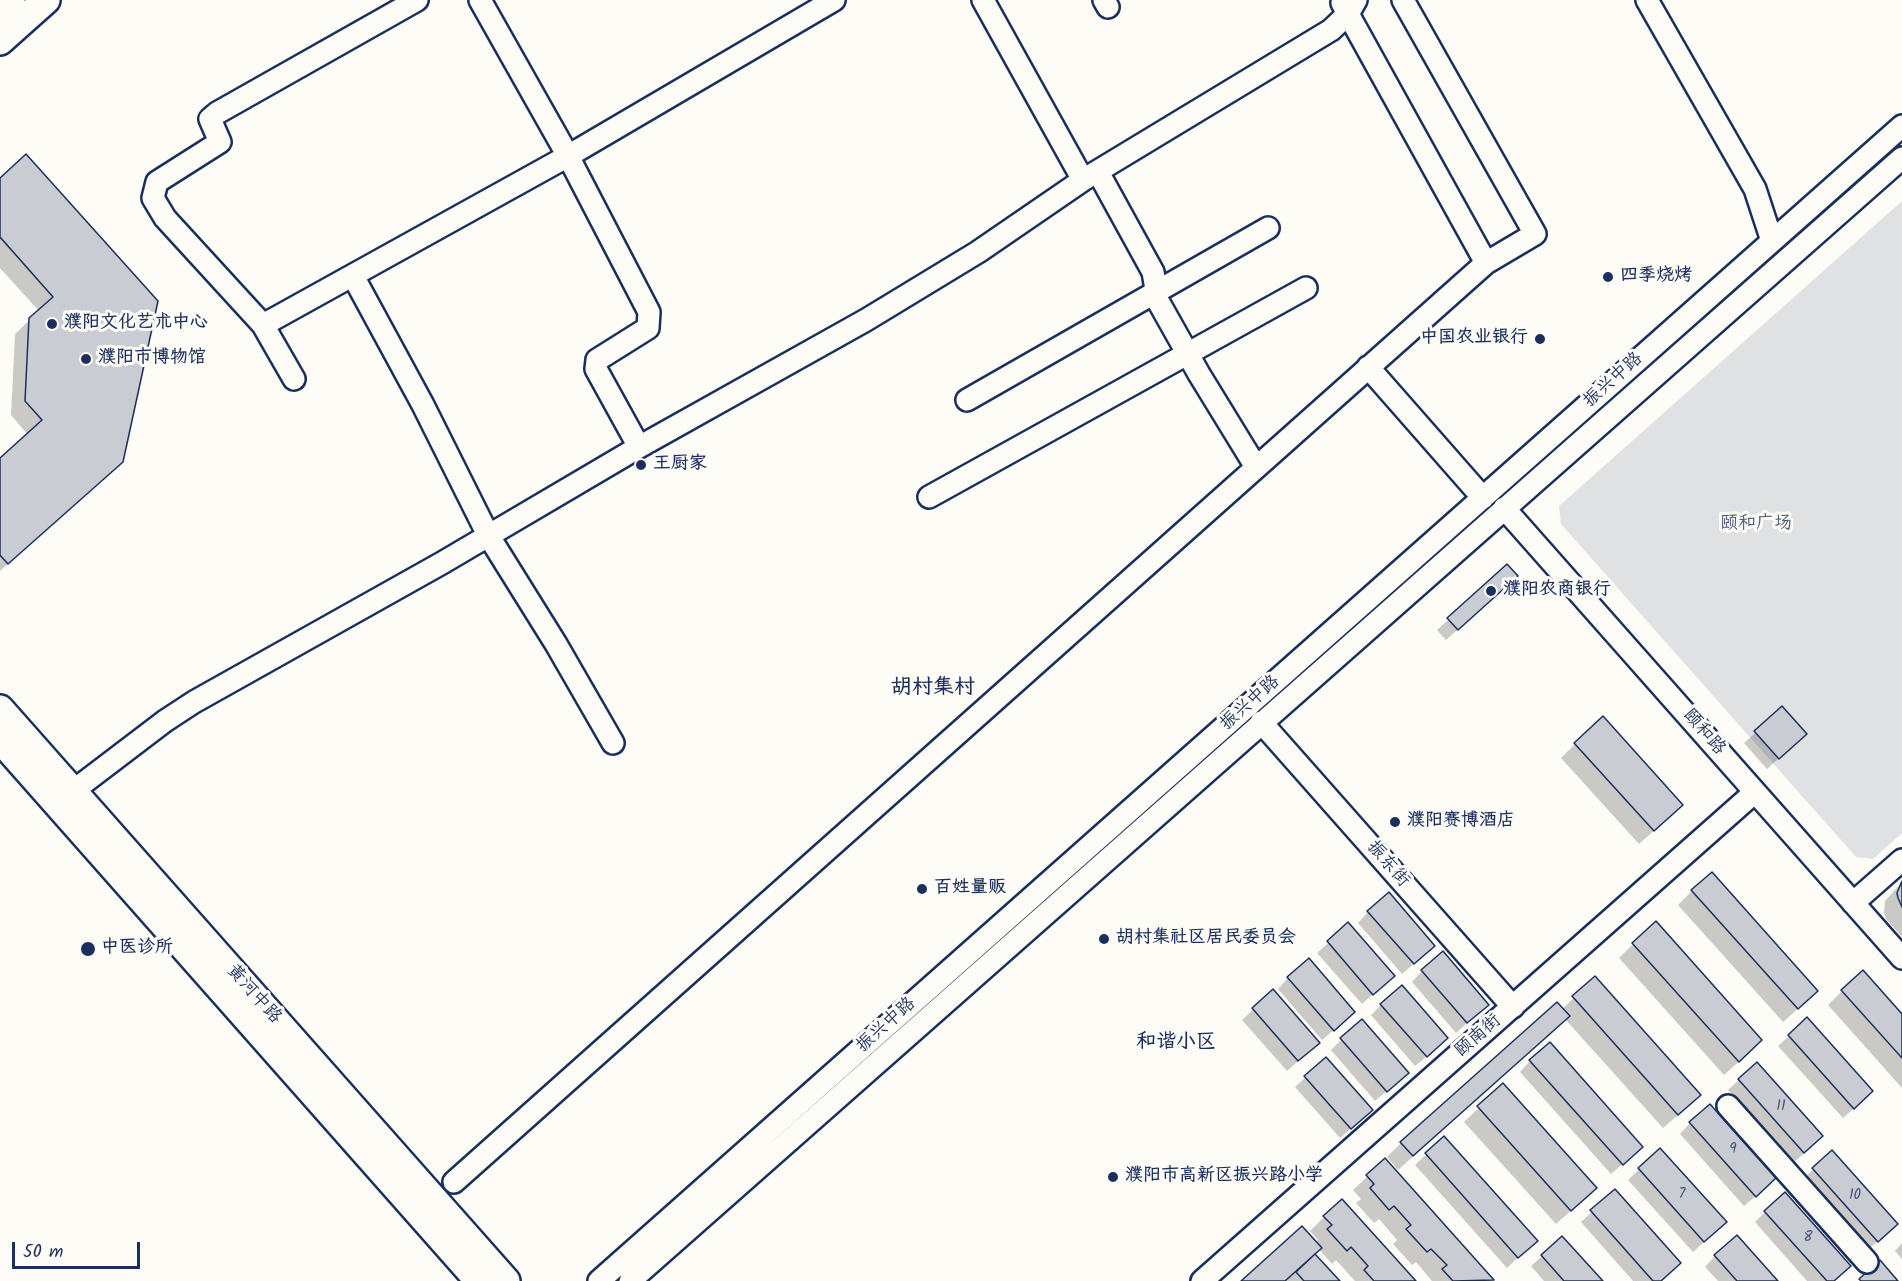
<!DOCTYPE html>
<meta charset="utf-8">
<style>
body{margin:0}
#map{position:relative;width:1902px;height:1281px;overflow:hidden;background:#fdfcf7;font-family:Kalam,sans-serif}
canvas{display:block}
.scale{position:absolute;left:12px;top:1242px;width:128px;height:27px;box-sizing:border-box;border:3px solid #1b2f5e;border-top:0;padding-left:8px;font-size:18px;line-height:21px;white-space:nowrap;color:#1b2f5e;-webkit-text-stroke:4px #fdfcf7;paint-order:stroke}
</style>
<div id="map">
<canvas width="1902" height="1281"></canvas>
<div class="scale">50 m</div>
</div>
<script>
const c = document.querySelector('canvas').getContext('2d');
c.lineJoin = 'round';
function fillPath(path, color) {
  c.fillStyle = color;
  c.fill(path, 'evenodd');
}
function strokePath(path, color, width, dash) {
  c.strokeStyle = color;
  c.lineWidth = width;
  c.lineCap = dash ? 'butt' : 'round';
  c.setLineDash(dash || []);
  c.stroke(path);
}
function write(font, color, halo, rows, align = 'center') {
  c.font = font + ' Kalam,"LXGW WenKai TC",sans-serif';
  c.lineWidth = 6;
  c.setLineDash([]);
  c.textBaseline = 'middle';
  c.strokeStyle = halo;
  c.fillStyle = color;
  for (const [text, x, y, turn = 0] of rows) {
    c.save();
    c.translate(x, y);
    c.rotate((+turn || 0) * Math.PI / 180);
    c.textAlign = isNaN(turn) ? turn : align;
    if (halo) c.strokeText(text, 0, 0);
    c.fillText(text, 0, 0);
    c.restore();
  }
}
const green = new Path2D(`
 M1902,201V833L1873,859L1856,857L1561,524L1559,506Z`);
const shadow = new Path2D(`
 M0,180L156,301L106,476L0,571V460L28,435L11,415L15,334L39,311L0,268Z
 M1507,566L1506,587L1446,640L1437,630Z
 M1782,709L1794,745L1767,769L1744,743Z
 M1575,744L1667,819L1639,844L1561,758Z
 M1902,882V937L1886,919L1884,913L1885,901Z
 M1692,891L1802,1005L1783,1022L1678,905Z
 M1368,912L1423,956L1402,974L1358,923Z
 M1348,925L1382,986L1362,1004L1317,953Z
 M1633,944L1746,1055L1724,1075L1619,958Z
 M1422,971L1476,1015L1456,1033L1412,982Z
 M1288,978L1343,1022L1322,1040L1278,989Z
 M1595,978L1699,1095L1685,1109L1663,1128L1565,1019L1398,1170L1387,1157L1401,1143L1562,1009Z
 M1273,991L1307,1053L1287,1071L1242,1020Z
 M1842,991L1902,1016V1088L1828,1005Z
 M1381,1005L1436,1049L1415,1066L1371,1015Z
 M1789,1036L1861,1102L1843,1118L1778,1046Z
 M1342,1039L1396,1083L1375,1101L1331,1050Z
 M1530,1061L1631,1157L1611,1174L1520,1072Z
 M1306,1077L1360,1121L1340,1138L1295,1087Z
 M1739,1080L1811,1147L1793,1163L1728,1090Z
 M1503,1085L1581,1202L1556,1224L1464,1122Z
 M1690,1123L1764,1189L1744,1206L1680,1134Z
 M1444,1138L1525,1251L1507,1268L1415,1165Z
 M1660,1150L1714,1233L1693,1252L1628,1180Z
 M1832,1152L1885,1235L1866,1251L1802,1180Z
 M1385,1160L1491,1280L1490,1281H1432L1416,1262L1412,1265L1393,1244L1397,1240L1379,1219L1374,1223L1356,1203L1361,1199L1353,1190Z
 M1615,1191L1660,1281H1633L1581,1222Z
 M1765,1212L1833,1281H1807L1755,1222Z
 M1324,1217L1414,1281H1355L1336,1260L1332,1264L1319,1249L1314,1254L1338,1281H1243L1315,1243L1318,1240L1310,1231Z
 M1902,1243V1259L1895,1251Z
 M1542,1256L1601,1281H1544L1531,1266Z
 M1715,1256L1776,1281H1718L1705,1267Z`);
const building = new Path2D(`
 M26,154L158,301L123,462L8,564L0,555V458L42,420L25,401L29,318L53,297L0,237V178Z
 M1507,564L1518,576L1458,630L1447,618Z
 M1782,706L1807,734L1779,759L1754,731Z
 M1603,716L1683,805L1654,831L1574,743Z
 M1712,872L1818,991L1798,1009L1691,890Z
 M1902,881V907L1898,898L1897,893Z
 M1389,892L1435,946L1414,964L1367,911Z
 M1656,921L1762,1040L1739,1062L1632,943Z
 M1348,922L1395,976L1373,995L1327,941Z
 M1443,951L1489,1005L1467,1023L1421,970Z
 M1309,958L1355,1012L1334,1031L1287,977Z
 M1863,970L1902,1014V1058L1841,990Z
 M1595,976L1701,1095L1678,1115L1572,996Z
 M1402,985L1448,1038L1427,1057L1380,1004Z
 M1273,989L1320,1043L1298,1061L1252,1008Z
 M1557,1002L1570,1016L1413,1156L1400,1142Z
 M1807,1017L1873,1091L1854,1109L1788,1035Z
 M1362,1019L1409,1073L1387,1092L1340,1038Z
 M1550,1042L1643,1147L1623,1165L1529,1060Z
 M1326,1057L1373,1110L1351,1129L1304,1076Z
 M1757,1062L1823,1136L1804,1153L1738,1079Z
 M1503,1083L1597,1188L1571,1211L1477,1106Z
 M1710,1104L1776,1178L1756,1197L1689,1122Z
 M1444,1136L1538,1241L1518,1258L1425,1153Z
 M1660,1148L1727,1222L1704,1242L1638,1168Z
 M1832,1150L1898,1224L1878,1242L1812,1168Z
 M1385,1158L1494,1280L1453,1281L1442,1269L1447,1265L1431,1249L1427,1252L1406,1229L1411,1225L1394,1206L1389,1210L1370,1188L1374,1184L1366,1175Z
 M1615,1189L1681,1263L1661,1281H1653L1590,1210Z
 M1785,1192L1851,1266L1834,1281H1827L1764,1211Z
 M1342,1199L1416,1281H1374L1364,1270L1368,1266L1351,1247L1347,1251L1327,1229L1332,1225L1323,1216Z
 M1302,1226L1322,1248L1315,1254L1285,1281H1241Z
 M1737,1235L1778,1281H1737L1714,1255Z
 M1562,1236L1603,1281H1564L1541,1255Z
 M1315,1254L1340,1281H1304L1296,1272Z
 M1880,1260L1898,1281H1861L1859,1279Z`);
const minor = new Path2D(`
 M480,0L568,156L649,312L648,328L597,360L596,369L639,447
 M983,0L1083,180
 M1104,0L1108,7
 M1647,0L1755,189L1772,241
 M1342,3L1486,263
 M1098,172L1153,272L1158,301L1199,374L1256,467
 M353,276L423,405L488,535L556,644L613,743
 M263,325L165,218L153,198L157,182L220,142L210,119L217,113L417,0
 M1368,367L1483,498
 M294,379L263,325L568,156L834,0
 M967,400L1268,228
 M929,497L1306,288
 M1504,508L1902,958
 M1261,722L1513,1007
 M73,791L165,721L194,702L442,563L639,447L866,320L978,252L1083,180L1331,30L1348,14L1356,0
 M1853,903L1902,860
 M1728,1106L1867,1262
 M454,1182L1486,263L1535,234L1403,0
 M599,1281L1902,126
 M630,1281L1902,158
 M1202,1281L1755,792`);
const major = new Path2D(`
 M0,10L11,0
 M0,41L46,0
 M0,709L506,1281
 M0,739L479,1281`);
const markers = [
 [1608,277,6,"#1b2f5e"],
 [52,324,6,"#1b2f5e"],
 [1540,339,6,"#1b2f5e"],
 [86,359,6,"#1b2f5e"],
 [641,465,6,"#1b2f5e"],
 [1491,591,6,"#1b2f5e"],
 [1395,822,6,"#1b2f5e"],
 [922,889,6,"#1b2f5e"],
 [1104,939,6,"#1b2f5e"],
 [88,949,8,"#1b2f5e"],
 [1113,1177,6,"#1b2f5e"]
];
const numberNames = [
 ["11",1781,1107],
 ["9",1733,1150],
 ["7",1682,1195],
 ["10",1855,1196],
 ["8",1808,1238]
];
const poiNames = [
 ["四季烧烤",1620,277],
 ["濮阳文化艺术中心",64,324],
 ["中国农业银行",1528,339,"right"],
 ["濮阳市博物馆",98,359],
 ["王厨家",653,465],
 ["濮阳农商银行",1503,591],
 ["濮阳赛博酒店",1407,822],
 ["百姓量贩",934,889],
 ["胡村集社区居民委员会",1116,939],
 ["中医诊所",101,949],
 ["濮阳市高新区振兴路小学",1125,1177]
];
const streetNames = [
 ["振兴中路",1614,381,-42],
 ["振兴中路",1251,704,-42],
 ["颐和路",1703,733,49],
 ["振东街",1387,865,49],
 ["黄河中路",253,995,48],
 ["振兴中路",887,1026,-42],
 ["颐南街",1479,1037,-41]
];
const parkNames = [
 ["颐和广场",1756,525]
];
const neighbourhoodNames = [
 ["和谐小区",1176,1044]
];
const quarterNames = [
 ["胡村集村",933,689]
];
fillPath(green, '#e0e1e3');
fillPath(shadow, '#0003');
fillPath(building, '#c9ccd3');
strokePath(building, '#1b2f5e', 1.5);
strokePath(minor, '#1b2f5e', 26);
strokePath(major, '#1b2f5e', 32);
strokePath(minor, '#fdfcf7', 21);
strokePath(major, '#fdfcf7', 27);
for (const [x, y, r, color] of markers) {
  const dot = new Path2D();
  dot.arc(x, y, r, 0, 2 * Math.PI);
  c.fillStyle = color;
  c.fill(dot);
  strokePath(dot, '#fdfcf7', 2);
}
write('15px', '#46567b', null, numberNames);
write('bold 18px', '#1b2f5e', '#fdfcf7', poiNames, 'left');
write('18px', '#1b2f5e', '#fdfcf7', streetNames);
write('18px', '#4c5c7f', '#fdfcf7', parkNames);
write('bold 20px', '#1b2f5e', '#fdfcf7', neighbourhoodNames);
write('bold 21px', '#1b2f5e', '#fdfcf7', quarterNames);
</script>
